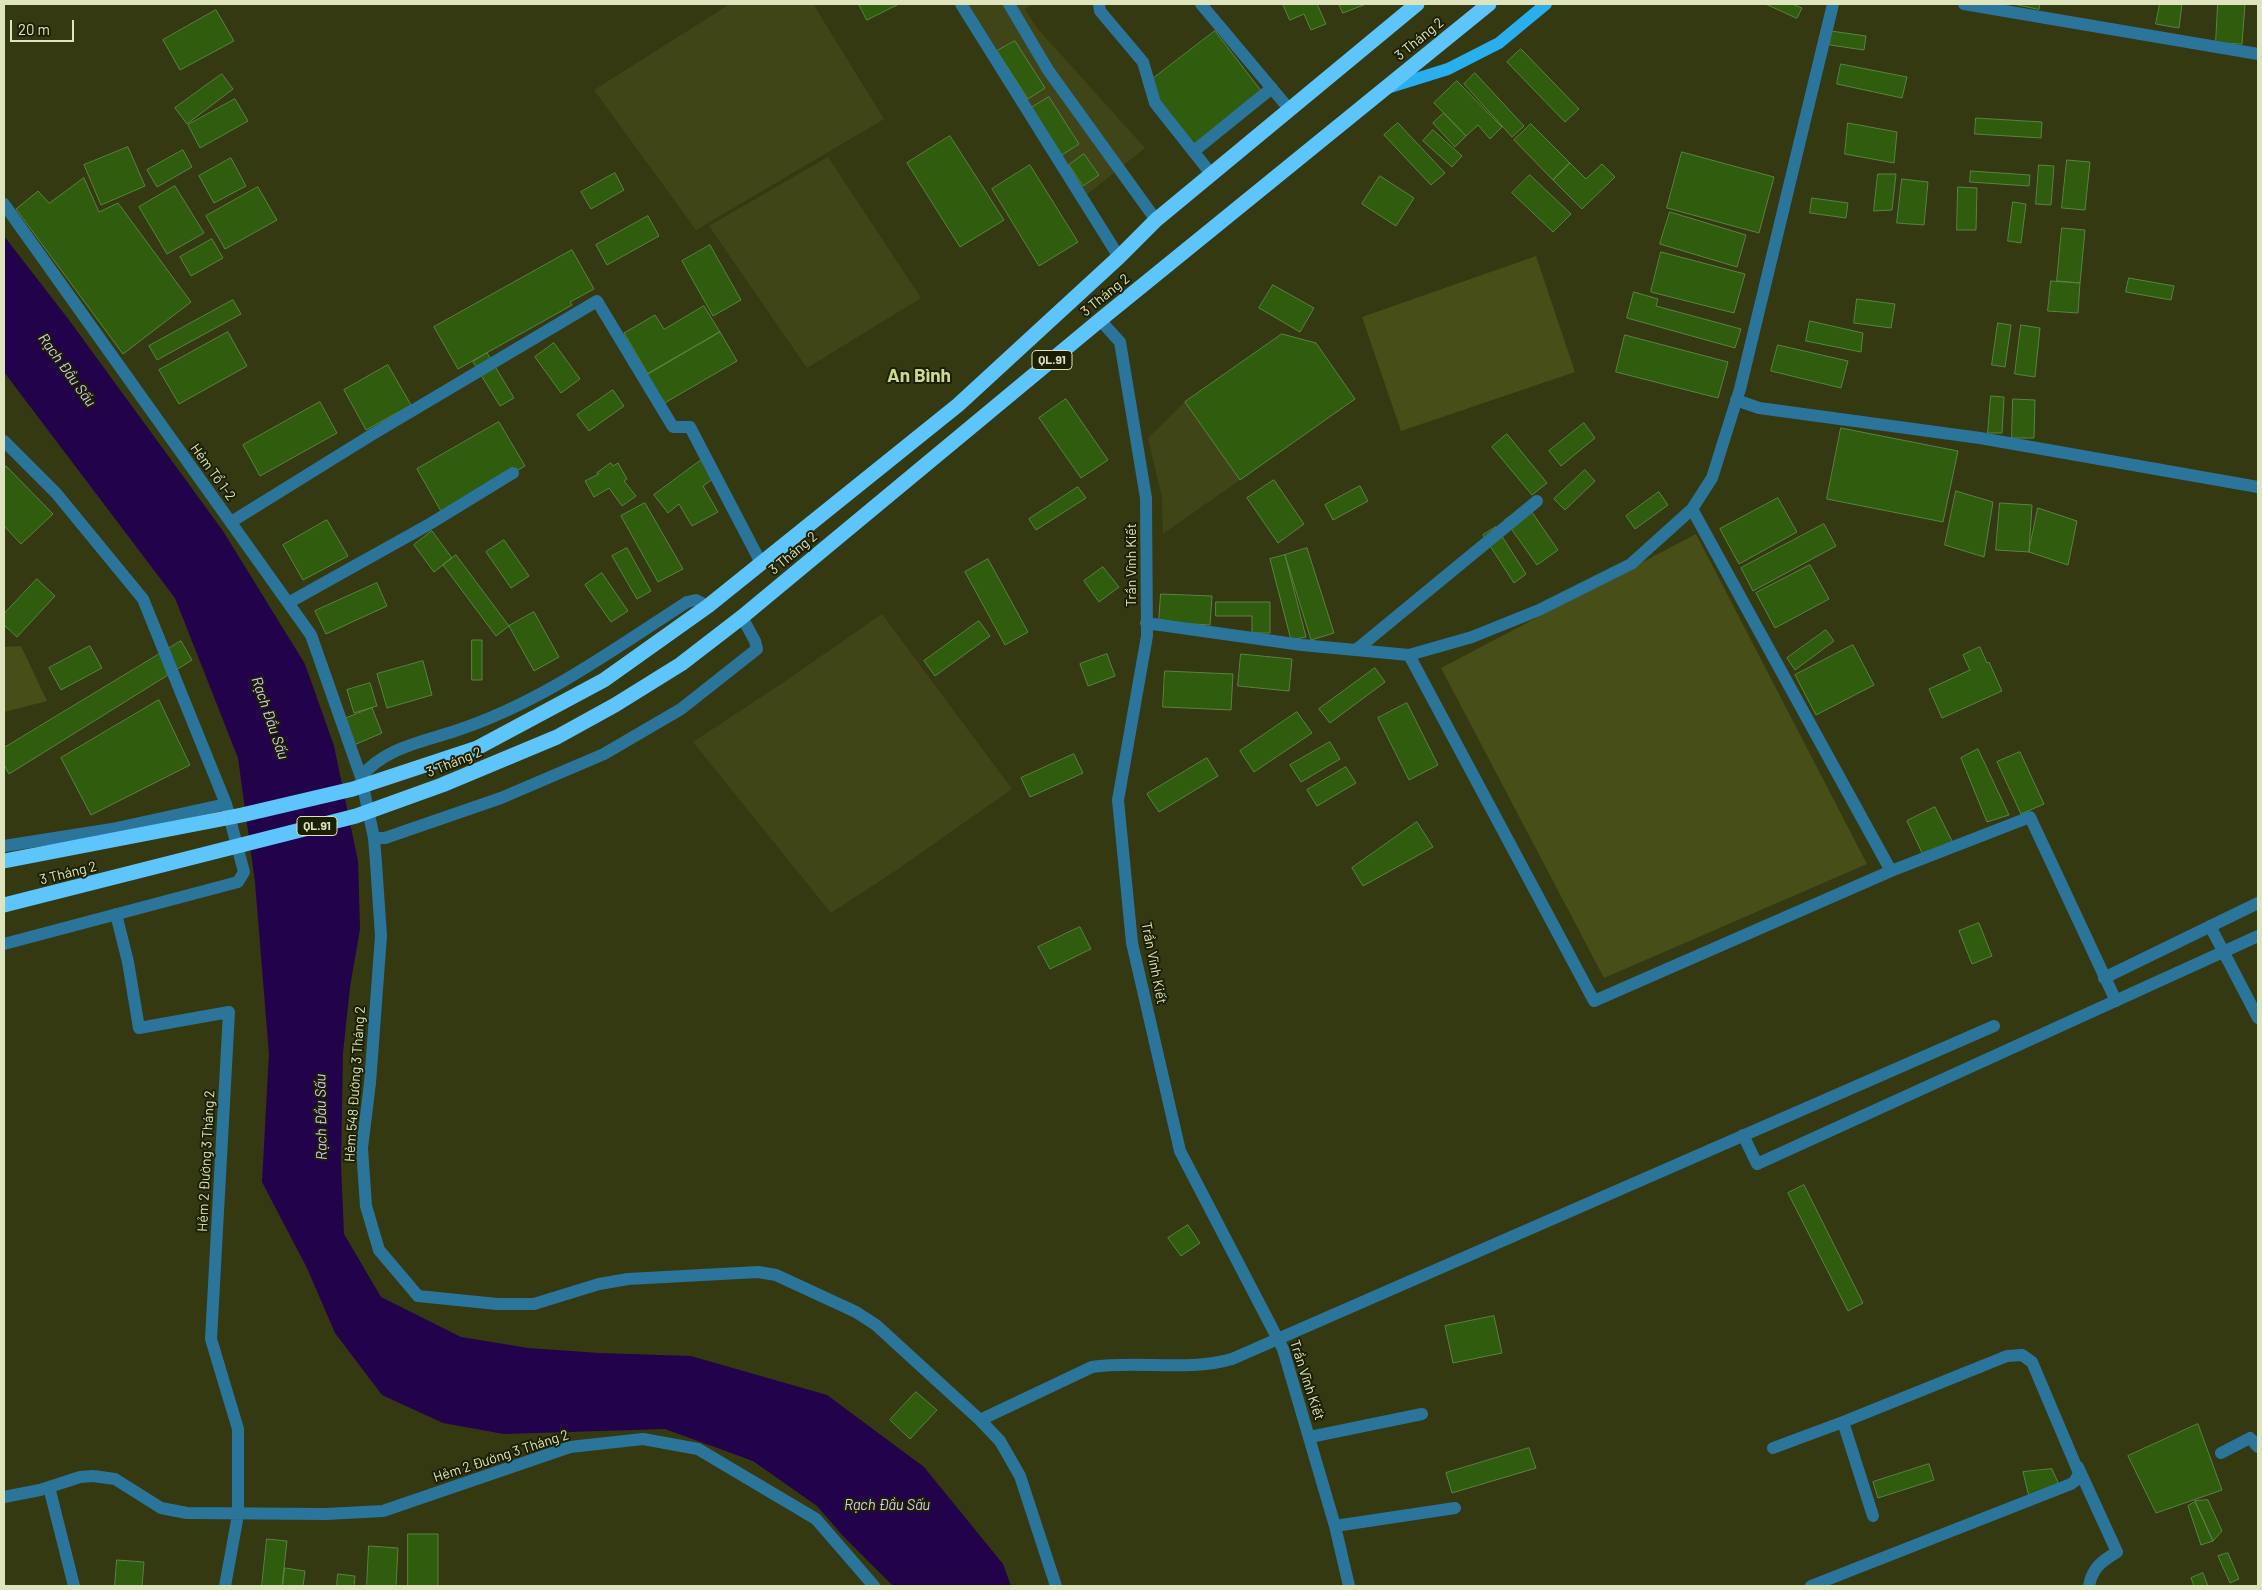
<!DOCTYPE html>
<meta charset="utf-8">
<style>
body{margin:0}
#map{position:relative;width:2262px;height:1590px;overflow:hidden;background:#343911;font-family:Barlow,sans-serif}
canvas{display:block}
.frame{position:absolute;inset:0;border:5px solid #dde4be;pointer-events:none}
.scale{position:absolute;left:10px;top:20px;width:64px;height:22px;box-sizing:border-box;border:2px solid #dde4be;border-top:0;padding-left:6px;font-size:15px;line-height:18px;white-space:nowrap;color:#dde4be;-webkit-text-stroke:4px #1c2001;paint-order:stroke}
</style>
<div id="map">
<canvas width="2262" height="1590"></canvas>
<div class="frame"></div>
<div class="scale">20 m</div>
</div>
<script>
const c = document.querySelector('canvas').getContext('2d');
c.lineJoin = 'round';
function fillPath(path, color) {
  c.fillStyle = color;
  c.fill(path, 'evenodd');
}
function strokePath(path, color, width, dash) {
  c.strokeStyle = color;
  c.lineWidth = width;
  c.lineCap = dash ? 'butt' : 'round';
  c.setLineDash(dash || []);
  c.stroke(path);
}
function write(font, color, halo, rows, align = 'center') {
  c.font = font + ' Barlow,sans-serif';
  c.lineWidth = 4;
  c.setLineDash([]);
  c.textBaseline = 'middle';
  c.strokeStyle = halo;
  c.fillStyle = color;
  for (const [text, x, y, turn = 0] of rows) {
    c.save();
    c.translate(x, y);
    c.rotate((+turn || 0) * Math.PI / 180);
    c.textAlign = isNaN(turn) ? turn : align;
    if (halo) c.strokeText(text, 0, 0);
    c.fillText(text, 0, 0);
    c.restore();
  }
}
const built = new Path2D(`
 M730,4H813L884,119L696,230L594,90Z
 M965,4H1033L1025,9L1037,28L1145,148L1085,196Z
 M828,157L921,298L807,368L709,226Z
 M1282,334L1316,343L1355,399L1163,534L1162,498L1148,438L1185,402Z
 M882,614L1012,789L895,871L831,913L693,742L784,682Z`);
const green = new Path2D(`
 M1536,256L1575,372L1401,431L1362,317Z
 M1696,534L1867,864L1604,978L1441,668Z
 M21,646L47,701L4,712V647Z`);
const water = new Path2D(`
 M4,236L69,320L223,531L305,664L334,746L358,861L360,929L350,987L343,1053L341,1165L344,1234L381,1297L461,1337L528,1348L599,1353L691,1356L827,1395L924,1467L1003,1564L1011,1586H893L844,1537L817,1506L753,1461L665,1429L504,1434L443,1423L382,1395L335,1333L307,1268L262,1182L269,1054L255,882L238,758L175,598L4,372Z`);
const building = new Path2D(`
 M859,4H899L867,20Z
 M1283,4H1317L1326,24L1311,30L1304,14L1290,20Z
 M1339,4H1366L1343,13Z
 M1766,4H1792L1802,8L1797,18Z
 M2013,4H2040L2039,9Z
 M2160,4H2182L2179,28L2156,24Z
 M2218,4H2245L2242,44L2216,43Z
 M216,10L234,41L180,70L163,40Z
 M1215,31L1262,92L1193,145L1146,84Z
 M1831,31L1866,36L1864,50L1830,45Z
 M1015,41L1045,88L1028,99L997,51Z
 M1521,49L1579,109L1565,122L1507,62Z
 M1841,64L1907,77L1902,98L1837,84Z
 M1475,73L1524,126L1512,137L1464,84Z
 M222,74L233,89L187,124L175,108Z
 M1457,81L1502,127L1490,139L1478,125L1466,136L1434,103Z
 M1049,97L1079,144L1062,155L1031,108Z
 M235,99L248,121L200,148L188,125Z
 M1444,113L1466,136L1455,147L1433,123Z
 M1976,118L2042,122L2041,138L1975,134Z
 M1398,123L1445,173L1431,185L1384,135Z
 M1848,123L1897,132L1894,163L1845,154Z
 M1531,124L1570,163L1553,180L1514,140Z
 M1433,130L1462,156L1452,167L1423,141Z
 M950,136L1004,220L960,247L907,163Z
 M128,147L145,186L101,205L84,165Z
 M183,150L192,167L157,187L147,170Z
 M1682,152L1774,177L1759,233L1667,208Z
 M1084,154L1099,175L1083,186L1069,165Z
 M231,158L246,186L214,203L199,176Z
 M2067,160L2090,162L2085,210L2062,208Z
 M1570,163L1586,179L1602,164L1615,177L1582,209L1553,180Z
 M1030,165L1078,242L1039,266L992,189Z
 M2039,165L2054,166L2051,205L2036,204Z
 M1971,171L2030,175L2029,186L1970,182Z
 M615,173L624,190L591,209L581,192Z
 M1878,174H1896L1892,210L1874,211Z
 M1530,175L1571,214L1553,232L1512,193Z
 M1380,176L1414,198L1396,226L1362,204Z
 M84,178L99,212L118,203L191,302L123,354L16,209L38,191L49,203Z
 M1902,179L1928,182L1924,225L1897,223Z
 M175,186L204,233L167,254L139,207Z
 M258,187L277,220L225,249L206,216Z
 M1958,187L1977,188L1976,230H1957Z
 M1812,198L1848,203L1846,218L1810,213Z
 M2013,202L2026,204L2021,243L2008,241Z
 M1670,212L1746,235L1737,267L1660,244Z
 M648,216L659,236L607,265L596,245Z
 M2062,228L2085,230L2080,283L2057,281Z
 M212,239L223,258L191,276L180,257Z
 M710,245L741,300L713,316L682,261Z
 M572,250L594,289L570,302L572,305L458,369L434,327Z
 M1661,252L1745,274L1734,313L1651,292Z
 M2129,278L2174,286L2171,300L2126,292Z
 M2051,281L2080,283L2078,313L2048,311Z
 M1273,285L1314,308L1300,332L1259,308Z
 M1634,292L1658,299L1656,306L1741,329L1735,348L1627,318Z
 M1857,299L1895,304L1891,328L1854,323Z
 M233,300L241,314L157,360L149,346Z
 M704,306L720,332L648,374L624,333L655,315L664,329Z
 M1810,321L1863,333L1861,352L1806,341Z
 M1998,323L2011,325L2005,367L1992,365Z
 M2021,325L2040,328L2035,377L2015,374Z
 M228,332L247,366L179,404L159,370Z
 M720,332L737,361L661,405L644,376Z
 M1282,334L1316,343L1355,399L1240,480L1185,402Z
 M1625,335L1728,362L1718,398L1616,372Z
 M554,343L580,379L561,393L535,357Z
 M1778,345L1848,361L1841,388L1771,371Z
 M487,353L514,398L500,406L473,362Z
 M388,365L411,405L366,430L344,390Z
 M613,390L624,406L589,431L577,415Z
 M1991,396L2004,397L2002,433H1988Z
 M1066,399L1108,460L1081,478L1039,418Z
 M2013,399L2035,400L2034,438H2012Z
 M320,402L337,433L260,476L243,445Z
 M499,422L525,466L442,513L417,469Z
 M1584,423L1595,438L1561,466L1549,451Z
 M1841,428L1958,451L1943,522L1827,499Z
 M1507,434L1547,483L1532,495L1492,447Z
 M704,458L717,476L703,486L718,512L692,526L679,504L668,513L654,495Z
 M611,463L613,466L618,463L627,479L624,481L636,496L622,506L609,488L594,497L585,481L599,474L597,473Z
 M6,466L53,514L21,544L4,526V469Z
 M1585,470L1595,481L1565,510L1554,499Z
 M1274,480L1304,524L1278,543L1247,498Z
 M1360,486L1368,501L1333,520L1325,505Z
 M1078,487L1086,498L1036,530L1029,519Z
 M1956,491L1993,502L1984,557L1945,545Z
 M1659,492L1668,505L1635,529L1626,516Z
 M1778,498L1797,532L1739,564L1720,529Z
 M645,503L683,569L658,582L621,516Z
 M2000,503L2032,505L2029,552L1996,550Z
 M1527,505L1558,550L1537,565L1505,520Z
 M2038,508L2077,521L2068,565L2029,552Z
 M327,520L348,556L303,580L283,545Z
 M1824,524L1836,546L1753,591L1741,568Z
 M1496,527L1526,574L1514,583L1483,535Z
 M432,531L452,558L434,572L414,545Z
 M504,540L529,576L511,588L486,552Z
 M627,548L651,591L637,599L612,556Z
 M1307,548L1334,633L1311,640L1285,555Z
 M456,555L509,626L496,636L443,565Z
 M1285,555L1306,637L1291,640L1270,559Z
 M988,559L1028,632L1005,645L965,572Z
 M1810,565L1829,599L1775,628L1756,593Z
 M1103,567L1119,587L1099,602L1084,581Z
 M602,573L628,611L611,622L585,585Z
 M37,579L55,596L17,637L4,625V614Z
 M377,583L387,606L326,634L315,611Z
 M1161,594L1212,596L1210,625L1159,622Z
 M1216,602H1270V633H1252V616H1216Z
 M534,612L559,657L534,671L509,626Z
 M979,621L990,636L935,676L924,661Z
 M1826,630L1834,641L1795,670L1787,658Z
 M472,640H482V680H472Z
 M181,641L192,660L9,774L4,765V748Z
 M1853,645L1874,685L1816,715L1795,675Z
 M90,646L102,668L61,690L49,668Z
 M1980,647L1987,663L1989,662L2002,691L1942,718L1929,689L1970,670L1963,655Z
 M1107,654L1115,676L1088,686L1080,664Z
 M1241,654L1292,659L1289,691L1238,686Z
 M423,661L432,695L387,708L377,674Z
 M1375,668L1385,682L1330,723L1319,709Z
 M1165,671L1233,674L1231,710L1163,707Z
 M370,683L377,706L354,713L347,690Z
 M159,700L190,765L91,815L61,758Z
 M1407,703L1438,765L1409,780L1378,718Z
 M372,708L382,733L354,745L344,719Z
 M1297,712L1312,733L1254,772L1240,751Z
 M1330,742L1340,759L1301,782L1290,765Z
 M1978,749L2009,815L1987,822L1961,758Z
 M2020,752L2044,804L2021,814L1997,762Z
 M1074,754L1083,773L1030,797L1021,778Z
 M1207,758L1218,776L1159,812L1147,794Z
 M1346,767L1356,783L1317,806L1307,790Z
 M1935,807L1953,843L1924,857L1907,821Z
 M1417,822L1433,847L1363,886L1352,868Z
 M1979,923L1992,956L1972,964L1959,931Z
 M1080,927L1091,949L1050,969L1038,947Z
 M1804,1185L1863,1303L1848,1311L1788,1193Z
 M1188,1225L1200,1243L1181,1256L1168,1238Z
 M1494,1316L1502,1353L1453,1363L1445,1326Z
 M916,1392L937,1410L910,1439L890,1420Z
 M2198,1424L2222,1490L2156,1513L2128,1456Z
 M1529,1448L1536,1468L1452,1493L1446,1473Z
 M1929,1464L1934,1480L1878,1498L1873,1482Z
 M2052,1469L2060,1487L2029,1497L2023,1472Z
 M2208,1500L2222,1531L2213,1541L2195,1501Z
 M2195,1502L2213,1541L2201,1545L2188,1506Z
 M408,1534H438V1586H408Z
 M267,1539L287,1541L282,1586H262Z
 M369,1546L398,1548L396,1586H367Z
 M2228,1553L2239,1579L2230,1583L2218,1556Z
 M117,1560L144,1562L142,1586H115Z
 M285,1568L305,1571L303,1586H283Z
 M2203,1573L2208,1586H2194L2191,1578Z
 M338,1574L355,1576L354,1586H337Z`);
const minor = new Path2D(`
 M961,4L1119,257
 M1009,4L1048,70L1156,220
 M1099,4L1100,11L1143,62L1155,103L1212,175
 M1201,4L1290,110
 M1964,4L2258,54
 M1194,151L1272,88
 M4,204L311,635L361,777L374,838L376,863L381,936L370,1083L362,1148L366,1206L379,1250L418,1296L497,1304H534L599,1284L628,1279L758,1272L776,1275L856,1312L876,1325L980,1420L1000,1441L1020,1476L1056,1586
 M1100,320L1120,342L1146,498L1147,636L1118,800L1132,943L1180,1151L1283,1349L1335,1526L1349,1586
 M1736,400L1759,408L1980,438L2258,487
 M4,441L56,493L143,599L226,804L244,872L238,882L4,944
 M1692,509L1891,871
 M231,522L373,434L597,301L673,427H690L761,563
 M288,603L428,525L513,473
 M1146,623L1302,645L1409,655L1472,637L1539,610L1631,564L1692,509L1712,478L1740,389L1833,4
 M1356,650L1537,501
 M1409,655L1594,1001L1891,871L2030,817L2116,1001
 M361,777C384,748 422,742 455,731C539,704 613,650 687,602L696,600L708,606
 M374,838H385L501,798L604,754L681,709L757,649L755,641L742,617
 M4,846L112,829L226,804
 M116,914L128,962L139,1028L229,1012L211,1339L238,1429V1515L225,1586
 M2210,926L2258,1018
 M2104,978L2258,903
 M1743,1135L1757,1164L2258,936
 M980,1420L1092,1367C1138,1360 1187,1372 1232,1359L1994,1026
 M1310,1437L1422,1414
 M1773,1448L1843,1422L1873,1516
 M2221,1453L2250,1438L2258,1447
 M2078,1467L2117,1552C2102,1561 2092,1568 2089,1586
 M49,1487L74,1586
 M4,1497L40,1490L80,1477L93,1476L115,1479L161,1508L187,1513L326,1514L383,1511L570,1447L643,1439L698,1449L816,1519L874,1586
 M1335,1526L1455,1508
 M1811,1586L2071,1484L2075,1481L2079,1473L2032,1362L2022,1355L2007,1356L1843,1422`);
const major = new Path2D(`
 M1387,88L1448,69L1499,43L1546,4`);
const highway = new Path2D(`
 M4,861L242,815L353,789L477,748L604,680L708,606L958,405L1119,257L1156,220L1417,4
 M4,905L356,816L442,785L557,737L615,705L681,664L742,617L1100,320L1489,4`);
const shields = [
 [1052,360,40],
 [317,826,40]
];
const shieldNames = [
 ["QL.91",1052,360],
 ["QL.91",317,826]
];
const streetNames = [
 ["3 Tháng 2",1419,39,-39],
 ["3 Tháng 2",1105,295,-39],
 ["Hẻm Tổ 1-2",213,472,54],
 ["3 Tháng 2",793,553,-40],
 ["Trần Vĩnh Kiết",1131,565,-90],
 ["3 Tháng 2",454,762,-22],
 ["3 Tháng 2",68,873,-14],
 ["Trần Vĩnh Kiết",1154,963,79],
 ["Hẻm 548 Đường 3 Tháng 2",355,1084,-86],
 ["Hẻm 2 Đường 3 Tháng 2",206,1161,-87],
 ["Trần Vĩnh Kiết",1307,1380,72],
 ["Hẻm 2 Đường 3 Tháng 2",501,1456,-18]
];
const waterNames = [
 ["Rạch Đầu Sấu",67,370,54],
 ["Rạch Đầu Sấu",270,718,71],
 ["Rạch Đầu Sấu",321,1117,-91],
 ["Rạch Đầu Sấu",887,1505]
];
const districtNames = [
 ["An Bình",919,376]
];
fillPath(built, '#404518');
fillPath(green, '#484e18');
fillPath(water, '#22024a');
fillPath(building, '#305d0d');
strokePath(building, '#5a8244', 1);
strokePath(minor, '#2b759b', 12);
strokePath(major, '#2aafee', 12);
strokePath(highway, '#5dc4fc', 15);
for (const [x, y, w] of shields) {
  const box = new Path2D();
  box.roundRect(x - w / 2, y - 9.5, w, 19, 4);
  c.fillStyle = '#1c2001';
  c.fill(box);
  strokePath(box, '#dde4be', 1);
}
write('bold 12px', '#dde4be', null, shieldNames);
write('14px', '#dde4be', '#1c2001', streetNames);
write('italic 15px', '#d4c9fc', '#1c2001', waterNames);
write('bold 19px', '#ced98c', '#1c2001', districtNames);
</script>
